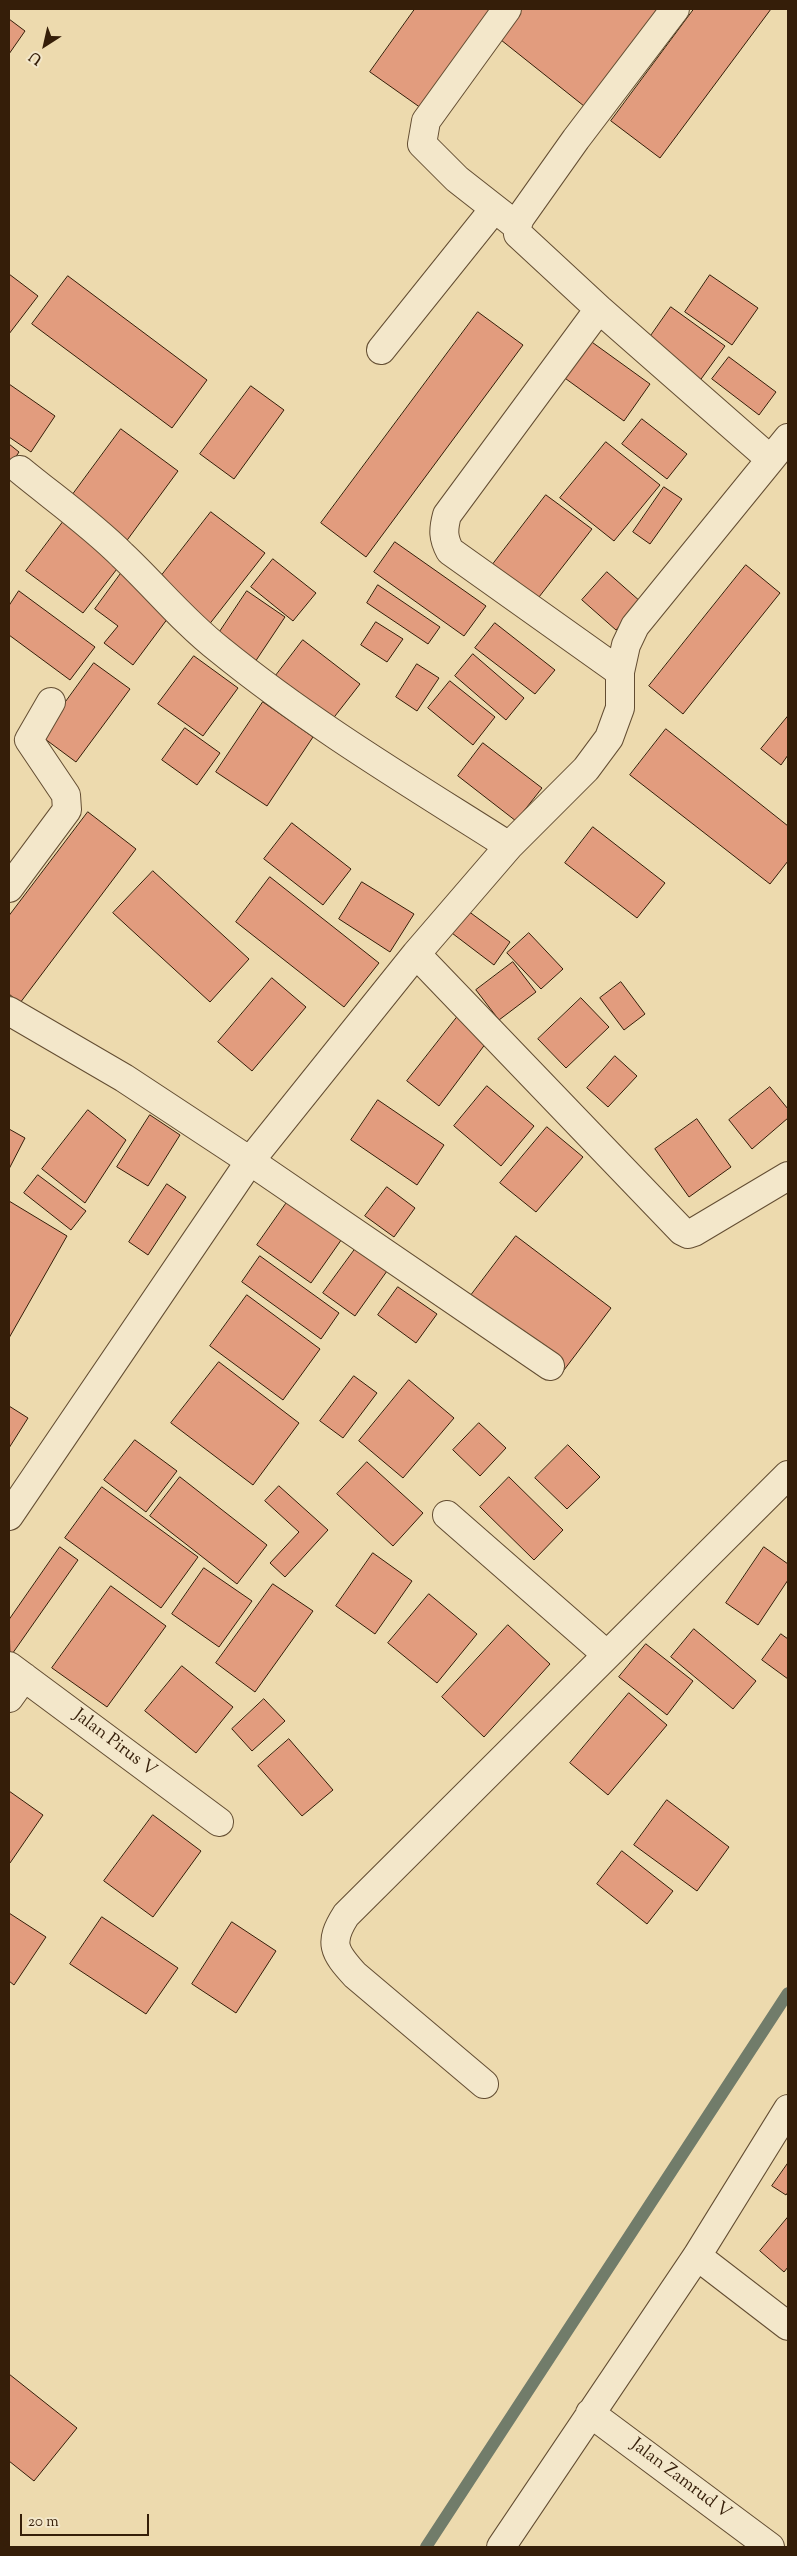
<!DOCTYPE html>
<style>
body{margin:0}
#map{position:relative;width:797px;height:2556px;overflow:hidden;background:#eddaae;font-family:"Sorts Mill Goudy",serif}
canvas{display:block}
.frame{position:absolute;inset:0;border:10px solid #351e09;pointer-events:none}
.north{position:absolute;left:20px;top:20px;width:50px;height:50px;-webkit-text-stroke:4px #f3e7ca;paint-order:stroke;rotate:215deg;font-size:14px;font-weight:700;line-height:20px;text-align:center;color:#351e09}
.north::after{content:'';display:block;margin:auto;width:18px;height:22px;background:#351e09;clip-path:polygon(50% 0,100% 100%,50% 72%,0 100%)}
.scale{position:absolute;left:20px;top:2514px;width:129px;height:22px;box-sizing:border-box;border:2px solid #351e09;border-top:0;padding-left:6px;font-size:15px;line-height:18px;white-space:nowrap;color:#351e09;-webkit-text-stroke:4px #f3e7ca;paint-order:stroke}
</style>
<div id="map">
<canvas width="797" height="2556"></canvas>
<div class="frame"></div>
<div class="north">U</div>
<div class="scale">20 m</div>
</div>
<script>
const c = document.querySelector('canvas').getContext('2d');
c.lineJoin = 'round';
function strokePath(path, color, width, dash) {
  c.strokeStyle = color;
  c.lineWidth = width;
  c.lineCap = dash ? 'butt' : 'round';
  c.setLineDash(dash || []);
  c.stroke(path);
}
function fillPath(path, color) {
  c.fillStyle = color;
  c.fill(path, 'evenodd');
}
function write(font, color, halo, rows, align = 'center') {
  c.font = font + ' "Sorts Mill Goudy",serif';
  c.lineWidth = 4.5;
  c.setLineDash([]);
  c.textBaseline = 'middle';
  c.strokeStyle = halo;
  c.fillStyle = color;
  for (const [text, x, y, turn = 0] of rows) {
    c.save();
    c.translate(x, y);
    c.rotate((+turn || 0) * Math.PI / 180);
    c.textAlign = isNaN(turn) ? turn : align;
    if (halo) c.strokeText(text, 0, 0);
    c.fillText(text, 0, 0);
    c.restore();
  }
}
const stream = new Path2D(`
 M426,2547L788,1993`);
const building = new Path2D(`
 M415,9H491L421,108L370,72Z
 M519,9H670L589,110L496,36Z
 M694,9H771L660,158L611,121Z
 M9,19L25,31L9,54Z
 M9,274L38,296L9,334Z
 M710,275L758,308L732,345L685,312Z
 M68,276L207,380L172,428L32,324Z
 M671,307L725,346L696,386L643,347Z
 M478,312L523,345L366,557L321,523Z
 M589,340L650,384L624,421L562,376Z
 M729,357L776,392L759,415L712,379Z
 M9,384L55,416L31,452L9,437Z
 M251,386L284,410L234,479L200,454Z
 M642,419L687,454L667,479L622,444Z
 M121,429L178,471L125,543L68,501Z
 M606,442L660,485L614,541L560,498Z
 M9,444L19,452L9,467Z
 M664,487L682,499L650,544L633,532Z
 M546,495L592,529L532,606L487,572Z
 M211,512L265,553L208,626L155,584Z
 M63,522L120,565L83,613L26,571Z
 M395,542L486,606L464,636L374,572Z
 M273,559L316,593L293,621L251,587Z
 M746,565L780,593L683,714L649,686Z
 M122,572L174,610L133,665L104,643L118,626L95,609Z
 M607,572L641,602L616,630L582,600Z
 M378,585L440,627L428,644L367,603Z
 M19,591L95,647L70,680L9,635V606Z
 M247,591L285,617L253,665L215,639Z
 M376,622L403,639L387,662L361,645Z
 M495,623L555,670L535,694L475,648Z
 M303,640L360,684L328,725L271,682Z
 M473,654L524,698L506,720L455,676Z
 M194,656L238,688L203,736L158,704Z
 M94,663L130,689L76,762L41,736Z
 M417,664L439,678L417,711L396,697Z
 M450,681L495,717L473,745L428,708Z
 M263,702L313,737L267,806L216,772Z
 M788,716V755L781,765L761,749Z
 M185,728L220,753L197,785L162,760Z
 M666,729L788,826V861L770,884L630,775Z
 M483,743L542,788L516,821L458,776Z
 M88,812L136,849L20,1003L9,994V916Z
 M292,823L351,869L323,905L264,859Z
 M593,827L665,883L637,918L565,863Z
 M153,871L249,959L210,1002L113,913Z
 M270,877L379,963L344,1007L236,922Z
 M362,882L414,914L390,952L339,919Z
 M460,905L510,942L494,965L444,927Z
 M529,933L563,969L541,989L507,953Z
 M513,962L536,992L499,1020L476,990Z
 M272,978L306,1007L252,1071L218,1042Z
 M621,982L645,1014L624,1030L600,998Z
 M581,998L609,1027L566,1068L538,1039Z
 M458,1016L489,1039L439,1106L407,1081Z
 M615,1056L637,1076L608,1107L587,1088Z
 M487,1086L534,1126L501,1166L454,1126Z
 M770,1087L788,1109V1118L752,1149L729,1120Z
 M378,1100L444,1145L417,1185L351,1140Z
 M88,1110L126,1140L85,1203L42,1169Z
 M150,1115L180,1135L148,1186L117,1167Z
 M697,1119L731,1167L689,1197L655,1149Z
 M547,1127L583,1157L536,1212L500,1183Z
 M9,1129L25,1138L9,1169Z
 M38,1175L86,1211L71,1230L24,1193Z
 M167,1184L186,1197L148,1255L129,1242Z
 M387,1187L415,1208L394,1237L365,1216Z
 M290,1198L344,1236L311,1283L257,1245Z
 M9,1201L67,1236L9,1338Z
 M516,1236L611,1308L564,1370L469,1298Z
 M361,1241L392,1264L355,1316L323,1293Z
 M260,1256L339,1313L321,1339L242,1282Z
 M398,1287L437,1314L416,1343L378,1315Z
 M247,1295L320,1349L283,1400L210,1346Z
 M219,1362L299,1423L253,1485L171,1423Z
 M354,1376L377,1393L343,1438L320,1421Z
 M409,1380L454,1418L403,1478L359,1441Z
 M9,1406L28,1418L9,1448Z
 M479,1423L506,1448L480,1476L453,1450Z
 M135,1440L177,1471L146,1512L104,1480Z
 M568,1445L600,1477L567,1509L535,1478Z
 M367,1462L423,1513L393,1546L337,1494Z
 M180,1477L267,1545L237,1584L150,1516Z
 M509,1477L563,1530L534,1560L480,1507Z
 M279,1486L328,1530L285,1577L270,1563L299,1532L265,1501Z
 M102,1487L198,1557L161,1608L65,1538Z
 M60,1547L78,1560L10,1657L9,1620Z
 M764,1547L788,1564V1580L758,1625L726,1603Z
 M373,1553L412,1581L375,1634L336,1606Z
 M204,1568L252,1601L219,1647L172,1614Z
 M273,1584L313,1611L255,1692L216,1663Z
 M111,1586L166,1626L107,1707L52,1668Z
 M429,1594L477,1634L437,1683L388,1643Z
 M508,1625L550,1664L484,1737L442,1697Z
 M694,1629L756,1681L733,1709L671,1657Z
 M781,1634L788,1639V1679L762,1660Z
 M646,1644L693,1681L667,1715L619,1677Z
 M182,1666L233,1707L196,1753L145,1711Z
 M629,1693L667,1725L608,1795L570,1763Z
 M264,1699L285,1721L252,1751L232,1729Z
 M289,1739L333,1790L302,1816L258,1766Z
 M9,1791L43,1815L10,1863L9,1862Z
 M667,1800L729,1847L697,1891L634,1845Z
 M153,1815L201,1851L153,1917L104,1881Z
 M622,1851L673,1891L647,1924L597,1884Z
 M9,1913L46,1937L14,1985L9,1981Z
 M102,1917L178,1968L146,2014L70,1964Z
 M232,1922L276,1951L236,2013L192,1984Z
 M788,2163V2192L786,2195L772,2186Z
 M788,2217V2267L784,2272L760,2251Z
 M9,2374L77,2428L34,2481L9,2461Z`);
const street = new Path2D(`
 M507,9L426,121L422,144L457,179L517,226
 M675,9L576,139L520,218L517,226L518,234L599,309L770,459
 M599,309L447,515C443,530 443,538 450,551L620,672
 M381,350L494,209
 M20,470C54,498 91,524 122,555C155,586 184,622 220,650C311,724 410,783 509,846
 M9,888L67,810L66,795L29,740L51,702
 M416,954L682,1231L688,1234L694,1232L788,1176
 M9,1011L124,1078L250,1161L550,1366
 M447,1515L606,1654
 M9,1516L250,1161L416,954L509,846L586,769L609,738L620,708V672L626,645L635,626L788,438
 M9,1666L219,1822
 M9,1698L24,1677
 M484,2084L355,1975C334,1952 328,1943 346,1915L788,1475
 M697,2256L788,2326
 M590,2413L770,2547
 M501,2547L697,2256L788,2109`);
const streetNames = [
 ["Jalan Pirus V",114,1744,37],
 ["Jalan Zamrud V",680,2480,37]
];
strokePath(stream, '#717c6a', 12);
fillPath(building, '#e29c7e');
strokePath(building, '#351e09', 1);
strokePath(street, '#634d32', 30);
strokePath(street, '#f3e7ca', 28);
write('18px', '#351e09', '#f3e7ca', streetNames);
</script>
